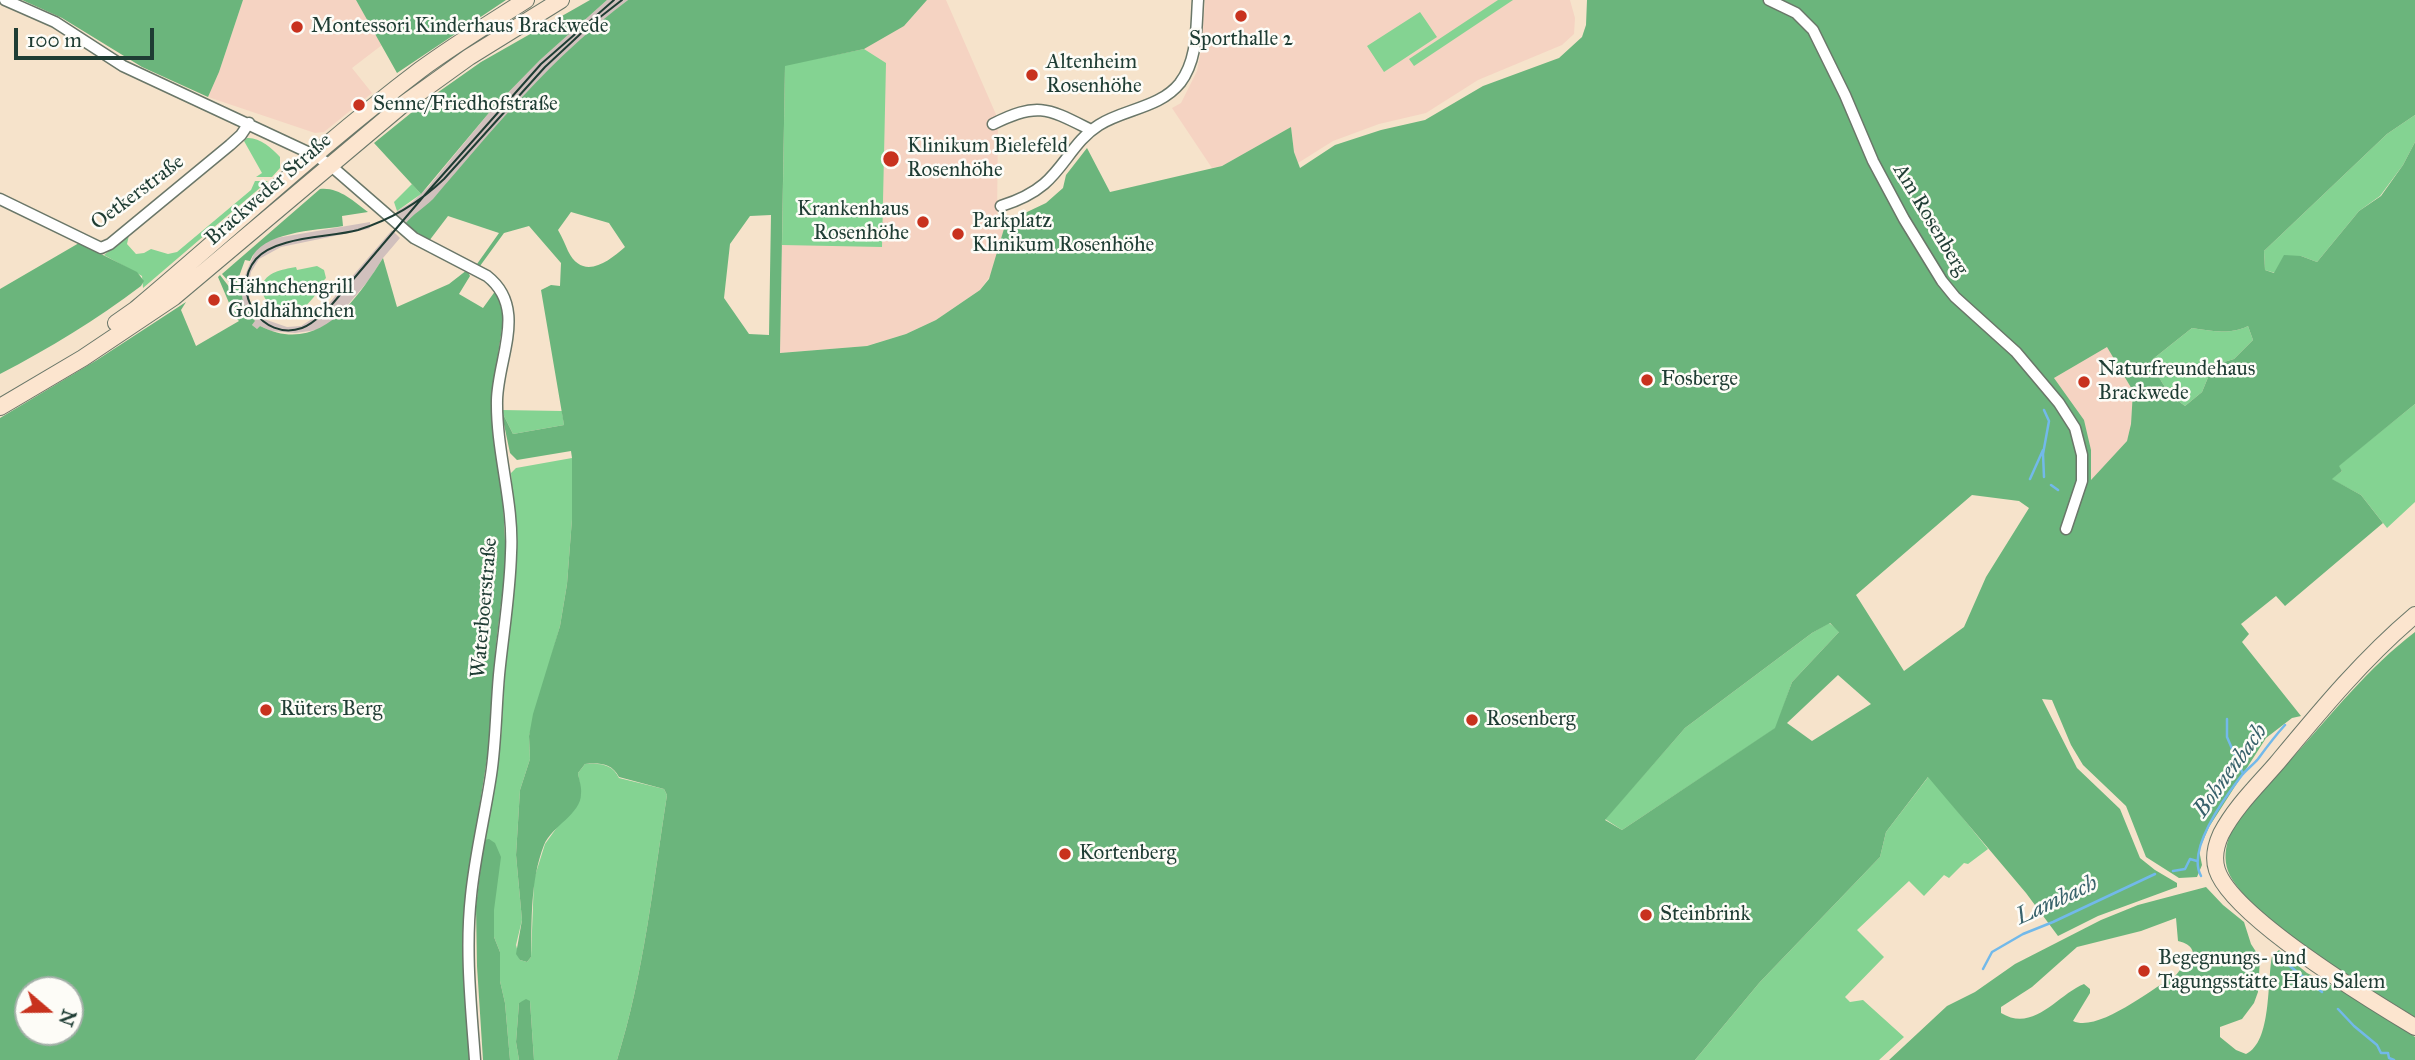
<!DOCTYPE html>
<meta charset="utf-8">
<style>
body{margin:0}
#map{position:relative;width:2415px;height:1060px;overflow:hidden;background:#f6e3cb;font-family:"IM FELL Great Primer",serif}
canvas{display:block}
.north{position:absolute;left:14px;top:976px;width:70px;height:70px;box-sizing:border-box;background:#fdfcf7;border:2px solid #a4b0a9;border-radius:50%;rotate:110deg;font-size:19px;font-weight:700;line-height:28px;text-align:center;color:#1f3d34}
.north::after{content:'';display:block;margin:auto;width:24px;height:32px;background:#c8321e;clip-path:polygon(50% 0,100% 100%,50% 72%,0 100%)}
.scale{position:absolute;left:14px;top:28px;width:140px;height:32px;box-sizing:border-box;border:4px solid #1f3d34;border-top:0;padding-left:9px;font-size:21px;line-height:24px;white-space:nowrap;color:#1f3d34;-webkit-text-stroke:5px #fdfcf7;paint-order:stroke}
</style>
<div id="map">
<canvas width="2415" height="1060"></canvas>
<div class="north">N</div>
<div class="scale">100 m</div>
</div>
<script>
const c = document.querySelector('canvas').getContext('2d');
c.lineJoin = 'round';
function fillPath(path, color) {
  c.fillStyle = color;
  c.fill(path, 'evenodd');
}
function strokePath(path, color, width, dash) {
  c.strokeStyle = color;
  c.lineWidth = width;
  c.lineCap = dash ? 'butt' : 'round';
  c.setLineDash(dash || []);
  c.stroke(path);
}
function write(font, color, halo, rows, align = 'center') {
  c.font = font + ' "IM FELL Great Primer",serif';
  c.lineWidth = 5;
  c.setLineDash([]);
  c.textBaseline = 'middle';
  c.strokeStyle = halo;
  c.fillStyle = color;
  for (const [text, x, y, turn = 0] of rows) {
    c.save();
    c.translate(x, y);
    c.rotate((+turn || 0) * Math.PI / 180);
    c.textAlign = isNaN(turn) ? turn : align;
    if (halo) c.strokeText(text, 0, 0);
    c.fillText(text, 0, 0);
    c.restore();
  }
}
const built = new Path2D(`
 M243,0H356L382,45L352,68L372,93L324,132L315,133L208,97L219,72Z
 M927,0H946L998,119L997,221L1006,222L992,273L980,290L936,320L906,334L867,346L780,353L785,65L904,26Z
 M1205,0H1570L1575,18L1574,34L1562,45L1478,80L1426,113L1379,124L1333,141L1298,163L1294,152L1291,127L1222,166L1212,168L1172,108L1181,103L1197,71L1202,45Z
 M2107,346L2133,391L2131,424L2127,441L2091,481V450L2054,378Z`);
const industrial = new Path2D(`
 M607,0H628L592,29L542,77L428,205L405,224L396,216L397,211L412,202L428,187L493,108L540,60Z
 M370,222V228L368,229L281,247L259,259L251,272L248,288L250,303L264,319L287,327L301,326L315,317L325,308L392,230L400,238L383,258L369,280L335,320L317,330L295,333L271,331L260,326L257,329L252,325L255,321L243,303L241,285L256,249L264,243L276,238Z`);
const green = new Path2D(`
 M1498,0H1513L1414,66L1409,59Z
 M1420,12L1437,37L1384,72L1367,46Z
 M864,49L886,63L882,247L782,245L785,65Z
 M2415,115V142L2403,165L2380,196L2359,211L2317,262L2301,256L2275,273L2265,270L2264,251L2387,134Z
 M247,138C259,137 272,148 280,157V168L272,177H256L262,173L244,141Z
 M255,181H268L143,288L142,276L104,255L129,235L127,244L136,254L144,253L151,249L168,254L177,252L251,190Z
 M412,184L421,194L397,211L394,202Z
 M317,266L324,270L326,278L315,290L317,293C312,299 307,306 300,310C282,321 264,305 261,287C267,271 281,270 296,267L297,270Z
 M2248,326L2253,340L2234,359L2224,362L2209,375L2202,392L2185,406C2167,392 2158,381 2153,359L2192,328C2211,331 2231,335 2248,326Z
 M2415,404V502L2387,528L2361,495L2331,479L2342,471L2338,466Z
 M501,410L562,411L564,425L513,434Z
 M572,458V519L567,584L560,626L529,736L530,759L520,790L516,855L522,920L516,945L520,960L527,962L531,957L534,879L545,844L581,794L578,773L585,764C599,763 612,763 619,778L664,789L667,795C653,884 644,974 617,1060H534L530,1001L519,1003L516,1042L519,1060H510L505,1003L500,981V952L494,937V910L484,840L501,737L506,653L514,596V525L511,473L516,468Z
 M1829,623L1840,631L1792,682L1776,728L1622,830L1605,819L1685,728L1812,633Z
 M1929,776L1988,849L1968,864L1964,863L1949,878L1944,875L1924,896L1909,881L1857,930L1884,957L1845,997L1850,1002L1863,1000L1904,1037L1879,1060H1695L1760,982L1880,857L1886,832Z`);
const forest = new Path2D(`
 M22,0H243L219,72L208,97L142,67L62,18Z
 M356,0H506L397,73Z
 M590,0H607L540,60L493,108L421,194L374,143L427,100L481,62Z
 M628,0H927L904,26L864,49L785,66L780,353L867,346L906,334L936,320L980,290L989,279L1006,222L1046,203L1063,188L1066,175L1087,148L1110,192L1222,166L1291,127L1294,152L1300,168L1335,145L1381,130L1425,120L1483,86L1559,58L1582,37L1586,25L1587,0H2415V115L2387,134L2264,251L2265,270L2274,273L2284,255L2301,256L2317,262L2359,211L2381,196L2403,165L2415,142V404L2339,466L2342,471L2332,479L2361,495L2383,523L2285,606L2276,596L2241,624L2249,634L2242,642L2301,716L2292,718L2266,738L2209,827L2199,850L2202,865L2197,877L2179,878L2146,857L2126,806L2083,765L2071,745L2052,700L2042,699L2077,768L2120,809L2140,858L2155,870L2177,883V887L2098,916L2058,936L2026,893L1928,777L1886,832L1880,857L1760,982L1695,1060H617C644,974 653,884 667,795L664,789L619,777C612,763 599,763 585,764L578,773C579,780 582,787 581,794C581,814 552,826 544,845C530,881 532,920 531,957L527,962L520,960L516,954L522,920L516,855L520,790L530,759L529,736L533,714L560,626L567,584L572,519V458L571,451L517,460L510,453L501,410L513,434L564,425L541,290L551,285L560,286L561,263L529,226L504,233L480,266L477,264L499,233L448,216L429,241L405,224C413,214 424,208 433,199C493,129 553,56 628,0ZM571,212L609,223L625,247C608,262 583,281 568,251C565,244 562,237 558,230ZM771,215L769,335L749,334L724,298L730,244L750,216ZM2248,326L2253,340L2234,359L2224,362L2209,375L2202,392L2185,406C2167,392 2158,381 2153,359L2192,328C2211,331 2231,335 2248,326ZM2107,347L2133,391L2131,424L2127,441L2091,480V450L2084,420L2054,378ZM1972,495L2019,501L2029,508L1986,577L1964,627L1904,671L1856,595ZM1830,623L1839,632L1792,682L1775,728L1622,830L1605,820L1685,728L1812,633ZM1838,675L1871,704L1812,741L1787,723Z
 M320,189C339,187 353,201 368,212L342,216L343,226C314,231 262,231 250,261L245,260L237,282L235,285L230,283L222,274Z
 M79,243L137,272L144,281L141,286C96,320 50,348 0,374V289Z
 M383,258L397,307L449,284L467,270L470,276L459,294L483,308L496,290L503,307V322L492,394L503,499L506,562L496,645L489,746L465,898L464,947L470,1060H0V418L97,360L186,302L181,310L196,346L239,321L235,317L218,277L220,275L230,288L238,289L241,285L243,303L255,321L252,325L257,329L260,326C318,356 356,301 383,258ZM28,990H70V1032H28Z
 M2415,632V1017C2371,990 2246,917 2228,871C2224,860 2225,847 2230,835C2244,806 2272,781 2293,757C2332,714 2369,667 2415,632Z
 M489,839L495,843L501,857L494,910V937L500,952V981L505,1003L510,1060H483L477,966L476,906L484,840Z
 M2206,887L2223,905L2244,922L2251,944L2260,958L2258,992L2254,1003L2242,1019L2220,1027V1037L2236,1050L2246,1054C2272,1042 2267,981 2272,956L2279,950L2307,973L2348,994L2415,1037V1060H1889L1947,1006L1975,992L2015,964L2101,920L2138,905ZM2176,918L2178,941C2193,944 2197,954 2190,967L2184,965L2176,975C2153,988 2098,1033 2073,1021L2090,993V989L2084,984C2057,995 2034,1033 2001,1013V1007L2032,987L2077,947L2141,931Z
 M526,999L530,1001L534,1060H519L516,1042L519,1003Z`);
const stream = new Path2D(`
 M2044,410L2049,421L2043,454L2044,477
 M2030,479L2043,450
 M2051,485L2058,490
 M2227,719V737L2243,774
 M2173,871L2185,869L2190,859L2197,861
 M2201,876C2186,849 2225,797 2242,775C2247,769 2253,765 2258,759C2266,748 2275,736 2285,725
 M2281,959L2322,992
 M1983,969L1992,952L2023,934L2053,922L2155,874
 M2338,1009L2354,1026L2377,1045L2381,1053H2388L2389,1058L2394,1060`);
const street = new Path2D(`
 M5,0L55,22L123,66L316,156L330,165L414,238L487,276C528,308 498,357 497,400C496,452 514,502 511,553C510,594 503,634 499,675C496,708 496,742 491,775C485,815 475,855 471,896C465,950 471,1006 475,1060
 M1769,0L1796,13L1813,30L1845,95L1873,161L1904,219L1942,281L1955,297L2016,352L2059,403L2075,428L2082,455V481L2066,529
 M993,124C1038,101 1049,109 1091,130
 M0,199L101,248L110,244L230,145L241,135L249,123
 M1001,206C1017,201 1031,195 1044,184C1065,166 1075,140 1099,125C1124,109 1160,108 1180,83C1198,59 1196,28 1198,0`);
const secondary = new Path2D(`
 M116,323L136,309C230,230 321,145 420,70C454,45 490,23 526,0
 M0,407L83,358L174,297L401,106L469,57L561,0
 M2415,615C2363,659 2321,710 2277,763C2258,785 2235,807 2221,834C2216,845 2213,858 2217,870C2232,916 2370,1000 2415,1027`);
const tram = new Path2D(`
 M614,0L541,64L423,197L328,309C320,316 313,324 302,328C262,342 229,291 256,259C276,236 329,238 358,230C390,220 420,202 444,179L545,67L590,25L622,0`);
const markers = [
 [1241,16,7,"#c8321e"],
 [297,27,7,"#c8321e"],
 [1032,75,7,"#c8321e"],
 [359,105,7,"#c8321e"],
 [891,159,9,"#c8321e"],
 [923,222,7,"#c8321e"],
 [958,234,7,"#c8321e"],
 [214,300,7,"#c8321e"],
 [1647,380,7,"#c8321e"],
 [2084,382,7,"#c8321e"],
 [266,710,7,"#c8321e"],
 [1472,720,7,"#c8321e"],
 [1065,854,7,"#c8321e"],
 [1646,915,7,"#c8321e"],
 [2144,971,7,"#c8321e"]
];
const poiNames = [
 ["Montessori Kinderhaus Brackwede",311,27],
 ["Sporthalle 2",1241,40,"center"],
 ["Altenheim",1046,63],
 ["Rosenhöhe",1046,87],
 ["Senne/Friedhofstraße",373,105],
 ["Klinikum Bielefeld",907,147],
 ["Rosenhöhe",907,171],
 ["Krankenhaus",909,210,"right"],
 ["Rosenhöhe",909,234,"right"],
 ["Parkplatz",972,222],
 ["Klinikum Rosenhöhe",972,246],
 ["Hähnchengrill",228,288],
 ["Goldhähnchen",228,312],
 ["Naturfreundehaus",2098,370],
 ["Brackwede",2098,394],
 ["Fosberge",1661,380],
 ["Rüters Berg",280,710],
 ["Rosenberg",1486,720],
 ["Kortenberg",1079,854],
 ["Steinbrink",1660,915],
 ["Begegnungs- und",2158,959],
 ["Tagungsstätte Haus Salem",2158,983]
];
const streetNames = [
 ["Brackweder Straße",269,190,-41],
 ["Oetkerstraße",138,193,-37],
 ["Am Rosenberg",1930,220,59],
 ["Waterboerstraße",485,608,-85]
];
const waterNames = [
 ["Bohnenbach",2231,771,-54],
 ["Lambach",2057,901,-25]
];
fillPath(built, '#f5d3c2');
fillPath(industrial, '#d1c0bd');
fillPath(green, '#84d392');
fillPath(forest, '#6bb57c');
strokePath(stream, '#72b9ea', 2.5);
strokePath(street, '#6a7769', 13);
strokePath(secondary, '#6a7769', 18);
strokePath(street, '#fff', 10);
strokePath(secondary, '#fce5cf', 16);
strokePath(tram, '#1f3d34', 2);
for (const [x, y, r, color] of markers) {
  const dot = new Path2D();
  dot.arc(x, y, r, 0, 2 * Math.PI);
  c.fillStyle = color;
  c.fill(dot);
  strokePath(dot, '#fdfcf7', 2.5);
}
write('21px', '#1f3d34', '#fdfcf7', poiNames, 'left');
write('21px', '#1f3d34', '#fdfcf7', streetNames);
write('italic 23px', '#38626b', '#fdfcf7', waterNames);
</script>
